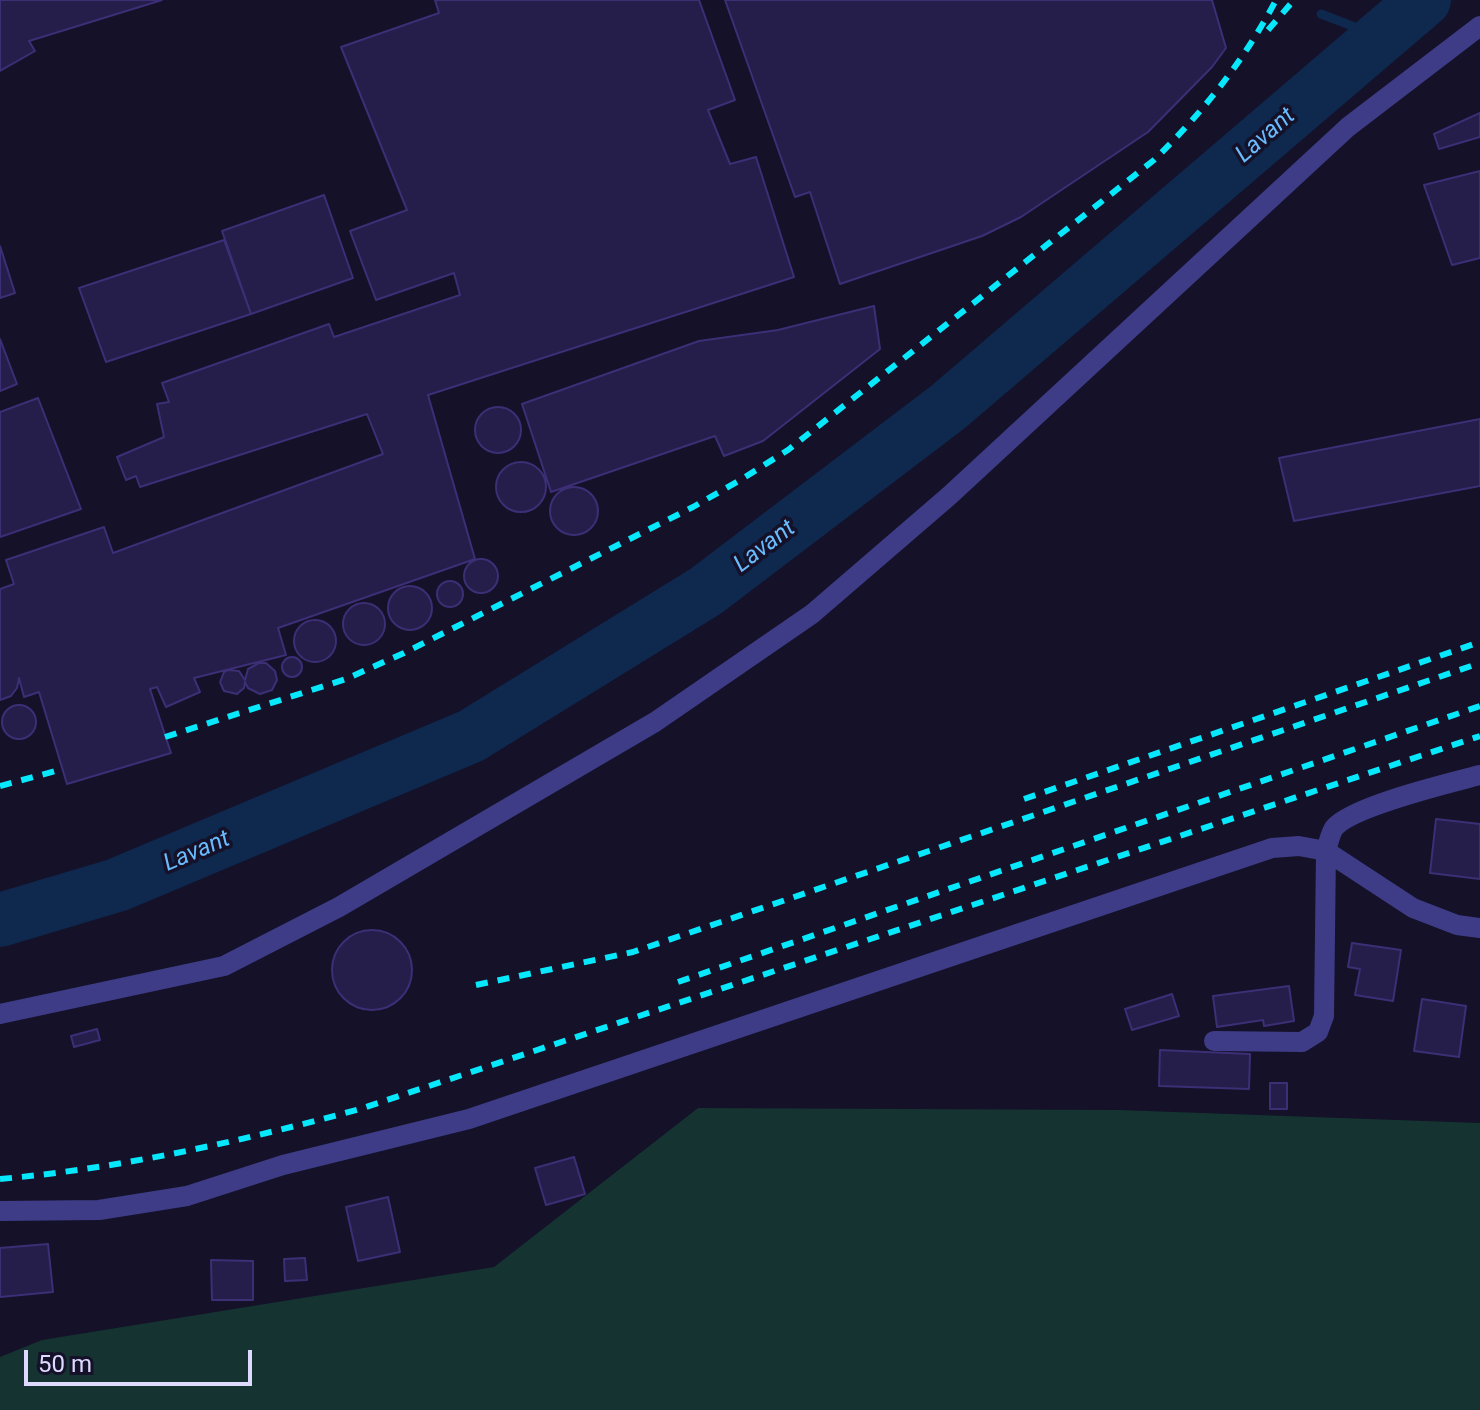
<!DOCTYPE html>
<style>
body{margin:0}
#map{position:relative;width:1480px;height:1410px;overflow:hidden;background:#141129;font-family:Roboto,sans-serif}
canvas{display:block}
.scale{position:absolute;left:24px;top:1350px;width:228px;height:36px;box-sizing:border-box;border:4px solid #ddd9ff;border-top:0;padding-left:10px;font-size:24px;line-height:28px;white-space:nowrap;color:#ddd9ff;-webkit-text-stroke:6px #141129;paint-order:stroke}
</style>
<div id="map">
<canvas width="1480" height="1410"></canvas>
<div class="scale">50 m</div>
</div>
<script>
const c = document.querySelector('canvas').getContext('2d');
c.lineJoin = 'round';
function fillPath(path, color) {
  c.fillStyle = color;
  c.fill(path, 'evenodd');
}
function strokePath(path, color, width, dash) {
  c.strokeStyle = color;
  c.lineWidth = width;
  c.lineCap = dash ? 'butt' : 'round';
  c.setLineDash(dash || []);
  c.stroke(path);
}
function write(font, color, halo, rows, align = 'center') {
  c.font = font + ' Roboto,sans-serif';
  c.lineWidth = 7;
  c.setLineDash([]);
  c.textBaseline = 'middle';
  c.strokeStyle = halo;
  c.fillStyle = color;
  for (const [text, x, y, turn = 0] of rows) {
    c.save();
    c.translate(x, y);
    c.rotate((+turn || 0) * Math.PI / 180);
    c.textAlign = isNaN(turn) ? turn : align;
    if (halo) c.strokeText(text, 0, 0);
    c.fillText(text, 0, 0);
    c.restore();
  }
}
const green = new Path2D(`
 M698,1108L1119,1110L1480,1123V1410H0V1357L42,1340L494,1267Z`);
const stream = new Path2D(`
 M1321,14L1381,37`);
const river = new Path2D(`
 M0,920L117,885L471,736L706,591L948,407L1424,0`);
const building = new Path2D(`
 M0,0H162L29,41L35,51L0,71Z
 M435,0H699L735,100L708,110L730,164L756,157L794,277L428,395L475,559L278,628L286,655L194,678L200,692L166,707L157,687L150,689L171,753L67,784L39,692L24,697L19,678L17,688L11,696L0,700V589L14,584L6,560L104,527L113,553L383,454L367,414L140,487L136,476L126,480L117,457L164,437L157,404L169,402L162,383L329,324L334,337L460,295L454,273L376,300L350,231L407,210L341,47L439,13Z
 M725,0H1212L1226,48L1212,67L1148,132L1021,217L982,236L840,284L810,192L795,197Z
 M1480,113V137L1439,149L1434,134Z
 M1480,171V258L1452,265L1424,185Z
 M324,195L353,278L251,314L222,231Z
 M224,240L251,314L106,362L79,288Z
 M0,246L15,293L0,298Z
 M874,306L880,349L763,441L724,456L715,436L551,492L522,404L699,341L778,330Z
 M0,339L17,384L0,391Z
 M38,398L81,509L0,537V412Z
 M475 430a23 23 0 1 1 46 0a23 23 0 1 1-46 0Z
 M1480,419V486L1294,521L1279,458Z
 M496 487a25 25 0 1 1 50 0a25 25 0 1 1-50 0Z
 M550 511a24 24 0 1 1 48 0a24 24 0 1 1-48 0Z
 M464 576a17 17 0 1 1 34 0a17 17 0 1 1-34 0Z
 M437 594a13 13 0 1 1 26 0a13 13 0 1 1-26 0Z
 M388 608a22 22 0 1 1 44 0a22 22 0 1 1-44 0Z
 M343 624a21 21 0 1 1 42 0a21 21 0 1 1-42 0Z
 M294 641a21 21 0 1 1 42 0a21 21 0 1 1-42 0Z
 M282 667a10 10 0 1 1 20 0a10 10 0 1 1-20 0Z
 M259,663H266L275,671L277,680L272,690L260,694L248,688L245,682L244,688L237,694L224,691L220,682L224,672L228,670L239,671L245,680L248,669Z
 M2 722a17 17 0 1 1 34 0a17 17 0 1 1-34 0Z
 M1436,819L1480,824V879L1430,873Z
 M332 970a40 40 0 1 1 80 0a40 40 0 1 1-80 0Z
 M1352,943L1401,950L1393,1001L1355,995L1360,969L1348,967Z
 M1289,986L1294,1021L1264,1026L1263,1020L1217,1027L1213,996Z
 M1172,994L1179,1016L1132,1030L1125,1009Z
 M1422,999L1466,1006L1459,1057L1414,1051Z
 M97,1029L100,1040L74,1047L71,1036Z
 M1160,1050L1250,1054L1249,1089L1159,1086Z
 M1270,1083H1287V1109H1270Z
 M574,1157L585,1194L546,1205L535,1168Z
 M388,1197L400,1252L358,1261L346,1207Z
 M48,1244L53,1292L0,1297V1248Z
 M305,1258L307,1280L285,1281L284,1259Z
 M211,1260L253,1261V1300H212Z`);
const minor = new Path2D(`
 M0,1014L224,966L339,907L655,722L812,614L949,496L1348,127L1480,26
 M1214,1041L1302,1042L1318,1032L1324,1016L1326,851C1328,845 1330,834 1334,828C1352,806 1450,783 1480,775
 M0,1211L99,1210L187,1196L283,1165L469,1119L1272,848L1299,846L1326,851L1413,908L1457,925L1480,928`);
const rail = new Path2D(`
 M1268,30L1294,0
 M165,737L346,679L404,653L693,507L742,479L788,450L1154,160C1203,112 1244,61 1276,0
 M0,786L63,769
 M1024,799L1480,642
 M678,982L1480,706
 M476,985L633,952L1480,663
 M0,1179C123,1168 242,1141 360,1109L1480,736`);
const waterNames = [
 ["Lavant",1266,136,-41],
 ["Lavant",765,547,-37],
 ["Lavant",197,852,-23]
];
fillPath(green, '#143331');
strokePath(stream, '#0f284e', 9);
strokePath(river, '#0f284e', 54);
fillPath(building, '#251d4a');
strokePath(building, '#3c2f76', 2);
strokePath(minor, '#3e3c87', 20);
strokePath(rail, '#08e8fc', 6, [12, 10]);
write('italic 24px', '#69bbfd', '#141129', waterNames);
</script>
